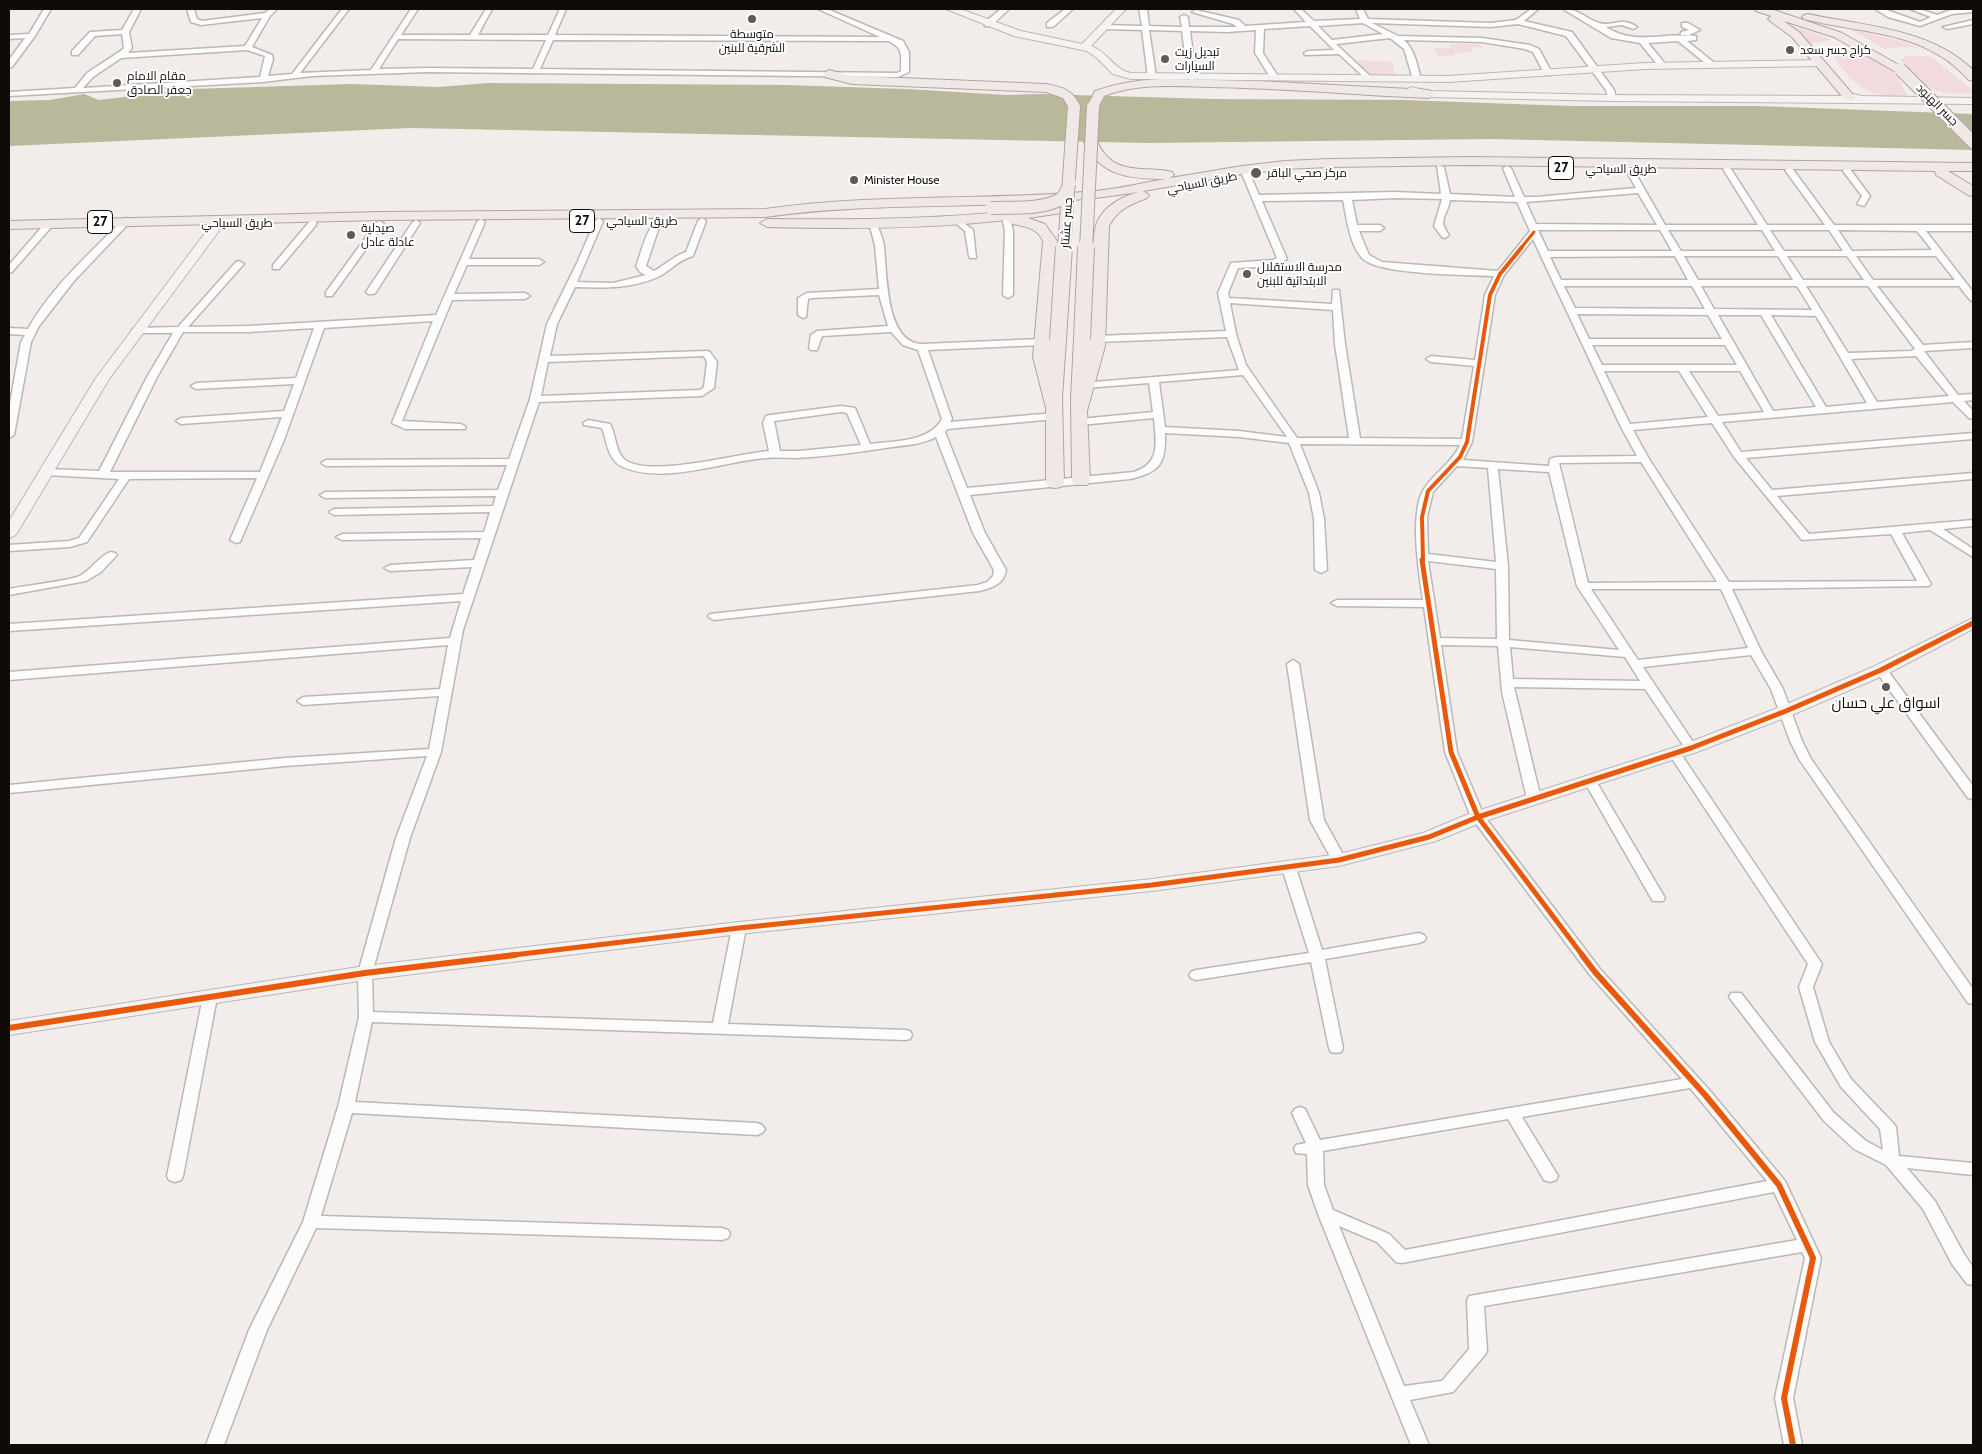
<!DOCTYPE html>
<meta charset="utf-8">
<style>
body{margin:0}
#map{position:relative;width:1982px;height:1454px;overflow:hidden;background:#f2edea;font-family:Cabin,sans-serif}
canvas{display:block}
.frame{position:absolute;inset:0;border:10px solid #0e0b09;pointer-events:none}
</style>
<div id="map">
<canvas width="1982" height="1454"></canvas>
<div class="frame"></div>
</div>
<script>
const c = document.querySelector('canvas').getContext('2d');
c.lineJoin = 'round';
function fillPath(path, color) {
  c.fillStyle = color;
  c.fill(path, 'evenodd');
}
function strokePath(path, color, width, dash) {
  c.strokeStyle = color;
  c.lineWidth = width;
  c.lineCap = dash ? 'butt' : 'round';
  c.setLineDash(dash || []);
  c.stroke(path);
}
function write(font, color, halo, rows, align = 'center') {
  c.font = font + ' Cabin,Cairo,sans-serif';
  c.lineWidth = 4;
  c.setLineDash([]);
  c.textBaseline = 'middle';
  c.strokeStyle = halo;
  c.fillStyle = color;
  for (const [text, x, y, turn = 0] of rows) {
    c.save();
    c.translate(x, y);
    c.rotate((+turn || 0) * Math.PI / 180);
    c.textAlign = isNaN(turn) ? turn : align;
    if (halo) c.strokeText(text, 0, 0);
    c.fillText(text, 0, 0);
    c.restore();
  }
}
const green = new Path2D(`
 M1785,23L1832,40L1809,44Z
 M1840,26L1904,42L1919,48L1901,47L1885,49L1859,34Z
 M1450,44H1479L1484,48L1471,47L1473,52L1455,53V55L1439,57L1434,48H1451Z
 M1843,51C1850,51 1857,51 1863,52C1883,57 1901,78 1907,96C1871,100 1852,85 1834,56L1836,53Z
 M1908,55L1931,57L1973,90V93C1936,96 1924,90 1901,60Z
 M1356,60L1393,62L1395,77H1372Z`);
const water = new Path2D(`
 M488,83L786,85L906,89L1007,95L1039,94L1214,99L1404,100L1571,106H1758L1973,114V150L1491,139L1148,143L410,128L9,146V101L50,100L84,94L99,100L191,89L351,84L439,87Z`);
const street = new Path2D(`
 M44,9H51L35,36L12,67H9V60L25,38L9,39V35L29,34Z
 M134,9H141L129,32L132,48L128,53L245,46L262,18L201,25L191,22L187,9H194L197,19L202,21L265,13L270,9H277L270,16L252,47L272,55L273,59L268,76L292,74L342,9H349L300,73L371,70L411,9H418L401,35H470L486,9H492L478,35H548L560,9H566L555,35L880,37L818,9H827L903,41L909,52V72L898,77L428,72L312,76L263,82L9,96V92L75,88L87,73L122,50L124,48L122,34L95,36L78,55H72V51L90,32L122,30ZM398,39L546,40L533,69L428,68L379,69ZM553,40L888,41C904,48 901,55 901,71L897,73L540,69ZM247,50L265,56L260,77L83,88L93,77L121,58Z
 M1001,9H1009L991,26H985V22Z
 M1065,9H1073L1053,27H1047V23Z
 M1139,9H1147L1149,26L1182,27L1180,17L1184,15L1188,17L1189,27H1237L1233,24L1192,12L1196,10L1239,20L1245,26L1306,22L1294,9H1301L1314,21L1360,19L1356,9H1363L1368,19L1491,23L1516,20L1531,9H1538L1524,21L1572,32L1614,90L1616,98L1609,100L1606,90L1566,36L1518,24L1491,27L1372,23L1398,36L1482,38L1530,45L1539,49L1552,73L1551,75H1545L1533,52L1525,49L1482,42L1404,40C1415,50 1417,65 1421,79L1417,81L1413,79L1404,49L1390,38L1336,44L1370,76L1371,78L1367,80L1339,54L1305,55L1304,53L1308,51L1334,50L1310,26L1264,29L1263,53L1279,78L1275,80H1272L1255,53L1256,30L1227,32L1190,31L1196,78L1192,80L1188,78L1182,31L1149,30L1156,77L1152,79L1148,77L1142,30L1103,29L1099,27L1103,25L1142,26ZM1363,23L1383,34L1332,40L1318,26Z
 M1563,9C1578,8 1586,19 1599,23C1612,27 1622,16 1637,27L1633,29L1622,25L1606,27C1634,46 1664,32 1696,36V40L1687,41L1717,65L1710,67L1678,41L1648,43L1667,66L1660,68L1640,43L1611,38Z
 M1875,9H1884L1920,22L1931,17L1910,9H1919L1937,15L1951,10L1973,9V12L1952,14L1920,26L1888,17Z
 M1973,20V24L1947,29L1943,27Z
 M1682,23H1688L1700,30L1687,36H1681V32L1689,30L1682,27Z
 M1437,165L1444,167L1450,194L1515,197L1503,168L1507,166L1511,168L1524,197H1536L1636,188L1625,169L1629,167L1633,169L1665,225H1758L1723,169L1727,167L1731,169L1767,225H1825L1785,170L1789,167L1792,168L1834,225H1973V231H1926L1973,292V301L1970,300L1959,286H1877L1923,345L1973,342V348L1924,351L1958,395L1973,394V400L1964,401L1973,411V419L1969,418L1953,402L1722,422L1741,452L1973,433V439L1746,458L1772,490L1973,473V479L1777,496L1809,534L1973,520V526L1943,529L1973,549V557L1930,530L1902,533L1931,584L1929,586L1732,589L1761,651L1783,689L1802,741L1811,759L1973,989V1004L1968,1003L1799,759L1790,741L1771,689L1751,655L1643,667L1697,748L1691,752L1687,751L1645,689L1514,687L1541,799L1534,803L1527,799L1502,692L1498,646L1441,645L1457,752L1484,816L1600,969L1711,1092L1785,1181L1821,1258L1793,1398L1802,1445H1784L1775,1398L1805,1258L1802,1252L1484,1306L1487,1351L1484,1356L1453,1392L1410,1400L1429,1445H1411L1318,1214L1308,1185L1307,1154L1296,1153L1294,1149L1296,1145L1306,1143L1292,1113L1295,1109L1300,1107L1305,1109L1320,1140L1682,1079L1590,975L1471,817L1445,752L1424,607L1337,606L1331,603L1337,600H1423C1419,574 1409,512 1424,489C1434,473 1452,463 1460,445L1300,444L1319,493L1324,519L1327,570L1321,573L1315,570L1314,519L1309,493L1289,443L1239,437L1165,433C1166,464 1160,472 1130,479L970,495L985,533L1006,570C1004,584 992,588 979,591L714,620L710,618L708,616L710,614L978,585L987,582L993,576L994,570L973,533L936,437C923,444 907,445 892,447C861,452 829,456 797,458C787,458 777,457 766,458C724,461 664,485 623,467C608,461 607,442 602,428L584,425L583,423L588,420L610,424C616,434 615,451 624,459C647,479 739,453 769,451L763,423L766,416L770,415L841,406L855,408L870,444C894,441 930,442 942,419L918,350L903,345L891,332L822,336L817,350H811L809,348L811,335L817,331L888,326L879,295L812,298L808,299L806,317L803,318L798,315V298L807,293L879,289L875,245L869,223L873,220L877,223C879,231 883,238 884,246C887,273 885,343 922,344L1041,339L1046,342L1041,345L928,350L952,419L950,422L1055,413L1060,416L1055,419L947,429L945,432L967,488L1134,472C1161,463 1156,443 1154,418L1080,425L1075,422L1080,419L1153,412L1149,383L1086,388L1081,385L1082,383L1239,370L1227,337L1097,342L1092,339L1097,336L1226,331L1218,293L1231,263L1273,260L1277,258L1242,174L1243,172H1249L1259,195L1395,192L1441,194ZM1638,193L1657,225L1536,224L1526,202ZM1395,198L1442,199L1434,226L1442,237L1445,238L1449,235C1437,218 1447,218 1450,200L1517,202L1530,231L1498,271L1382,262L1369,255L1359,231H1380L1384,228L1380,225H1357L1352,200ZM1343,200C1347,219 1349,243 1362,258C1377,275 1469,275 1494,276L1485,295L1475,360L1431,356L1426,359L1431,362L1474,366L1462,439L1360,438L1345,344L1339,290H1333L1332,304L1229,298L1228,293L1238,268L1275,266L1287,259L1262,201ZM1538,230H1660L1672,251H1548ZM1668,230H1762L1775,251H1681ZM1770,230H1829L1843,251H1784ZM1838,230L1917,231L1932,250L1852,251ZM1533,239L1621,427L1637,456L1556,457L1550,459L1549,466L1463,460L1472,442L1495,295L1504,275ZM1675,256L1688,280H1561L1550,257ZM1684,256H1778L1793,280H1698ZM1787,256H1847L1864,280H1803ZM1856,256H1936L1955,280H1873ZM1564,286H1692L1705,309L1575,308ZM1701,286H1797L1812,310L1714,309ZM1806,286H1868L1915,349L1911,351L1848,353ZM1230,303L1333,310L1335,344L1349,438H1297L1246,365L1236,334ZM1577,314L1708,315L1722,339H1589ZM1718,315H1761L1816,407L1773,411ZM1771,315L1816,316L1867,403L1826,407ZM1592,345H1725L1737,365H1602ZM1916,356L1949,396L1877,402L1851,359ZM1604,371H1679L1708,417L1630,424ZM1689,371H1740L1764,412L1718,416ZM1243,375L1287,437L1239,431L1165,427L1159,382ZM841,412L847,413L861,445L799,451H780L774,421ZM1712,423L1734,457L1802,540L1891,534L1917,581L1729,582L1649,459L1633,430ZM1641,462L1717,582L1588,583L1559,463ZM1457,466L1488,468L1496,562L1428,554L1427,517L1433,492ZM1498,469L1549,472L1577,586L1619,650L1509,640L1508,566ZM1428,561L1496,569L1497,639L1440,638ZM1591,589H1721L1748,648L1638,660ZM1510,647L1625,657L1640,681L1513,679ZM1690,1088L1767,1181L1405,1250L1389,1234L1333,1210L1324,1185L1323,1151L1508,1119L1544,1180L1550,1182L1556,1180L1558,1176L1522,1117ZM1774,1192L1797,1240L1469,1296L1467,1301L1469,1349L1442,1381L1404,1386L1339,1226L1377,1242L1396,1262L1402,1263Z
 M1844,169H1850L1870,196L1864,206L1857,204L1862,196L1843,171Z
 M1006,214L1010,217L1013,231V295L1008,298L1003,295L1005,231L1002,217Z
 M956,217L973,230L976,258H970L969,256L965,231L952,220Z
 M126,218L129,219V223L74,281L39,326L31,342L14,435L9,438V409L21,342L25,335L9,334V328L28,329C51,287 90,254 123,219Z
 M599,218L603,221L577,282L613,283L646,275L640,272L636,266C642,252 646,225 661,218L665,221L658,230L646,266L654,271C665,265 674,256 686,252L698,221L702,218L706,221L693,256C680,259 672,269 660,276C633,289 604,288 575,287L557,324L550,356L707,351L710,352L717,362L714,388L702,396L539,402L463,630L441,752L410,838L372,973L373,1012L713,1023L732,928L734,925H744L746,928L728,1024L905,1030L910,1031L912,1035L910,1039L905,1040L372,1022L355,1102L757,1123L762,1125L765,1129L762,1133L757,1135L352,1113L321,1216L722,1228L728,1230L730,1234L728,1238L722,1240L316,1228L267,1330L224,1445H206L249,1330L303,1222L338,1107L359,1017L358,973L396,838L427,756L285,766L9,793V785L285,758L429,749L439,696L303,705L297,701L303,697L440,689L448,645L9,680V672L450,638L461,601L9,631V624L463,594L472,567L390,571L384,568L390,565L474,560L481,538L342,540L336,537L342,534L484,532L490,512L334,515L329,512L334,509L493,506L496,496L325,498L320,495L325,492L498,490L507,465L326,466L321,463L326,460L509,459L530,399L547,324L577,263L595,221ZM704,356L707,362L704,387L700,390L541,396L548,362Z
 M481,219L485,222L469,259H539L544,262L539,265H467L454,294L525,293L530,296L525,299L452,300L402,421L461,424L466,427L465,429H405L392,423L433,321L324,328L284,440L240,542L236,543L230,540L257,478L129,479L87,542L70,547L9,551V545L69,541L79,538L119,479L46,475L41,472L46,469L99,471L147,377L173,333H137L132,330L134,328L178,327L236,262L239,261L244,264L242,266L188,327L249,326L436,315L477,222ZM314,328L296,378L196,383L191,386L196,389L294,384L284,411L181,418L176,421L181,424L282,417L260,472H110L157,377L183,332H249Z
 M50,220L54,223L53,225L12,272L9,273V265L47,221Z
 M313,220L316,221V225L279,269H273V265L310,221Z
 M416,220L420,223L376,292L374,294H368L366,292L412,223Z
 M380,221L384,224L332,296H326V292L377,222Z
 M111,552L115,553L117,555L115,557L101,572L86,581L9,595V589C27,585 64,582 80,576C91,570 101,554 111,552Z
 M1293,660L1299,664L1324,820L1346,860L1339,864L1332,860L1310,820L1287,664Z
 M1881,666L1885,667L1973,786V799L1968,798L1875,670Z
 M1675,750L1681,754L1822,964L1813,987L1829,1042L1851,1079L1893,1123L1896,1127L1899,1156L1973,1163V1175L1907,1168L1935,1201L1964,1254L1973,1267V1285L1967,1284L1952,1264L1923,1209L1886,1165L1854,1149L1824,1121L1729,997L1731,993H1741L1834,1113L1866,1141L1883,1150L1880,1129L1841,1087L1815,1042L1799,987L1808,964L1669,754Z
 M1590,777L1596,781L1665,898L1663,901H1653L1651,898L1584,781Z
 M1289,864L1294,865L1296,868L1322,950L1419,933L1424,935L1426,938L1424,941L1419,943L1325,959L1343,1048L1341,1052L1336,1053L1331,1052L1329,1048L1311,962L1196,980L1191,978L1189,975L1191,972L1196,970L1309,953L1282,868L1284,865Z
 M210,992L215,993L217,997L183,1176L181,1180L175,1182L169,1180L167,1176L203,997L205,993Z`);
const secondary = new Path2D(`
 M946,9H960L1021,31L1082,44L1116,9H1126L1091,46C1108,52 1114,70 1131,73L1448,76L1645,63L1820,60L1825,63L1820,66L1645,69L1448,82L1131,79L1113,74L1098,59L1087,51L1014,36Z
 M1411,87L1429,91L1612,95L1847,96L1853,94L1862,96L1973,98V104L1612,101L1429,97L1407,92L1406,90Z
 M218,220L224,224L109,379L17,533L14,536L9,538V521L96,378L214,221Z
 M1973,618V629L1887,674L1792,715L1697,752L1485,821L1436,841L1339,866L1152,891L739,934L365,980L9,1035V1021L365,966L739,922L1152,879L1339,854L1423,833L1471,813L1685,744L1780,707L1875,666Z`);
const primary = new Path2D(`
 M1754,9H1771L1842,33L1906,69L1904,72H1896L1834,37L1784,21L1800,33L1855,97L1853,100H1845L1792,37L1770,21L1768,19L1771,16L1756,11Z
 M1808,14C1864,26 1930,28 1973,70V81L1969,80C1960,71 1952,63 1942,57C1903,31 1849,31 1804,19L1802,17L1804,15Z
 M829,70L852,76L1046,84C1062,87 1074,90 1080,107L1074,111L1070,110L1063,98L1046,92L852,84L825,77L823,74Z
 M1162,79L1258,81L1429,90L1435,94L1429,98C1356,95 1283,88 1209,87C1173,86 1138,83 1104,96L1097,110L1093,111L1087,107L1095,91C1117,83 1138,80 1162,79Z
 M1091,138L1096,139C1099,144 1100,149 1104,153C1121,175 1149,166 1172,172L1174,175L1170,178L1242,166L1285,161L1329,159L1470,157L1973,163V171H1948L1973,186V196L1968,195L1936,175L1935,171L1470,165L1329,167L1285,169L1242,174L1143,191L1149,195L1147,198C1131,204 1117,210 1109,226L1105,346L1087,411L1090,481L1087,485H1075L1072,481L1071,399L1074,339L1077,336H1087L1090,339C1091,318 1090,233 1098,220C1107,204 1122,197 1138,192C1015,213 889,199 765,217L381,220L9,229V221L381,212L765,209C874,193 985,201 1095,191C1118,189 1142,183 1166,179C1131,179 1101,177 1084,142Z
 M1063,205L1068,206L1070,209L1068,212L1028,218L1045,224L1057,241L1050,342L1053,337H1063L1066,340L1062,398L1064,483L1061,487L1055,488L1049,487L1046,483V408L1033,357L1043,241C1036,226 1023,227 1009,223L1007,220C928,229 847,229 767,227L760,223L767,219C866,220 965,219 1063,205Z`);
const primaryBridgeFar1 = new Path2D(`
 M1900,69L1973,142
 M991,208C1012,207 1040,210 1059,200C1065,197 1067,189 1070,183
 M1064,248L1074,107
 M1086,248L1093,107`);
const primaryBridge = new Path2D(`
 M1082,339L1086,247
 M1058,340L1064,247`);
const cyclewayFar3 = new Path2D(`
 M1521,248L1534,232`);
const cyclewayFar2 = new Path2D(`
 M1423,561L1422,517L1428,491L1460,457L1467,442L1490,295L1500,274L1522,247`);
const cyclewayFar1 = new Path2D(`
 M1422,560L1451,752L1478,817L1583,956
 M505,956L739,928L1152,885L1339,860L1429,837L1478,817L1691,748L1786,711L1881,670L1973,623`);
const cycleway = new Path2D(`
 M1582,955L1595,972L1706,1096L1779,1185L1813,1258L1784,1398L1793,1445
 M9,1028L365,973L515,955`);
const markers = [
 [752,19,5,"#5e5a58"],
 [1790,50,5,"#5e5a58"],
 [1165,59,5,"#5e5a58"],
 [117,83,5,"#5e5a58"],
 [1256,173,6,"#5e5a58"],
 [854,180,5,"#5e5a58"],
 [351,235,5,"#5e5a58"],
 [1247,274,5,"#5e5a58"],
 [1886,687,5,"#5e5a58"]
];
const farPoinames = [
 ["متوسطة",752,34,"center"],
 ["الشرقية للبنين",752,48,"center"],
 ["كراج جسر سعد",1800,50],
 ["تبديل زيت",1175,52],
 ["السيارات",1175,66],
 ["مقام الامام",127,76],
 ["جعفر الصادق",127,90],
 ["مركز صحي الباقر",1267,173],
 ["Minister House",864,180],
 ["صيدلية",361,228],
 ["عادلة عادل",361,242],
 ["مدرسة الاستقلال",1257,267],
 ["الابتدائية للبنين",1257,281]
];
const farStreetnames = [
 ["جسر الهنود",1937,105,45],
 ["طريق السياحي",1621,169],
 ["طريق السياحي",1202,183,-11],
 ["طريق السياحي",642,221],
 ["طريق السياحي",237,223],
 ["جسر عشتار",1067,223,-86]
];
const shields = [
 [1561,168,25],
 [582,221,25],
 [100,222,25]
];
const shieldNames = [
 ["27",1561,168],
 ["27",582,221],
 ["27",100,222]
];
const poiNames = [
 ["اسواق علي حسان",1886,704]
];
fillPath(green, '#f1dbdc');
fillPath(water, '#bab89b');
strokePath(street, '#bbb7b5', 3);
strokePath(secondary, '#bbb7b5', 2);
strokePath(primary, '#b1a4a0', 2);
fillPath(street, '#fdfcfc');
fillPath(secondary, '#f6f2f1');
fillPath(primary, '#efe8e6');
strokePath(primaryBridgeFar1, '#b1a4a0', 14, []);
strokePath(primaryBridge, '#b1a4a0', 18, []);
strokePath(primaryBridgeFar1, '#efe8e6', 12);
strokePath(primaryBridge, '#efe8e6', 16);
strokePath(cyclewayFar3, '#e8590c', 3);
strokePath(cyclewayFar2, '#e8590c', 4);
strokePath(cyclewayFar1, '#e8590c', 5);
strokePath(cycleway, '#e8590c', 6);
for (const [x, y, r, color] of markers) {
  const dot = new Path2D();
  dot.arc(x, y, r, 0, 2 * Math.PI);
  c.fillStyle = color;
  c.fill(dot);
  strokePath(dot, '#fff', 2);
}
write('12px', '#0e0b09', '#fff', farPoinames, 'left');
write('12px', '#0e0b09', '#fff', farStreetnames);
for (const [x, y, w] of shields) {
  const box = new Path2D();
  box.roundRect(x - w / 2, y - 11.5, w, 23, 4);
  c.fillStyle = '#fff';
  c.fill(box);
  strokePath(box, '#0e0b09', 1);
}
write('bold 14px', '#0e0b09', null, shieldNames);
write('15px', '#0e0b09', '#fff', poiNames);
</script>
